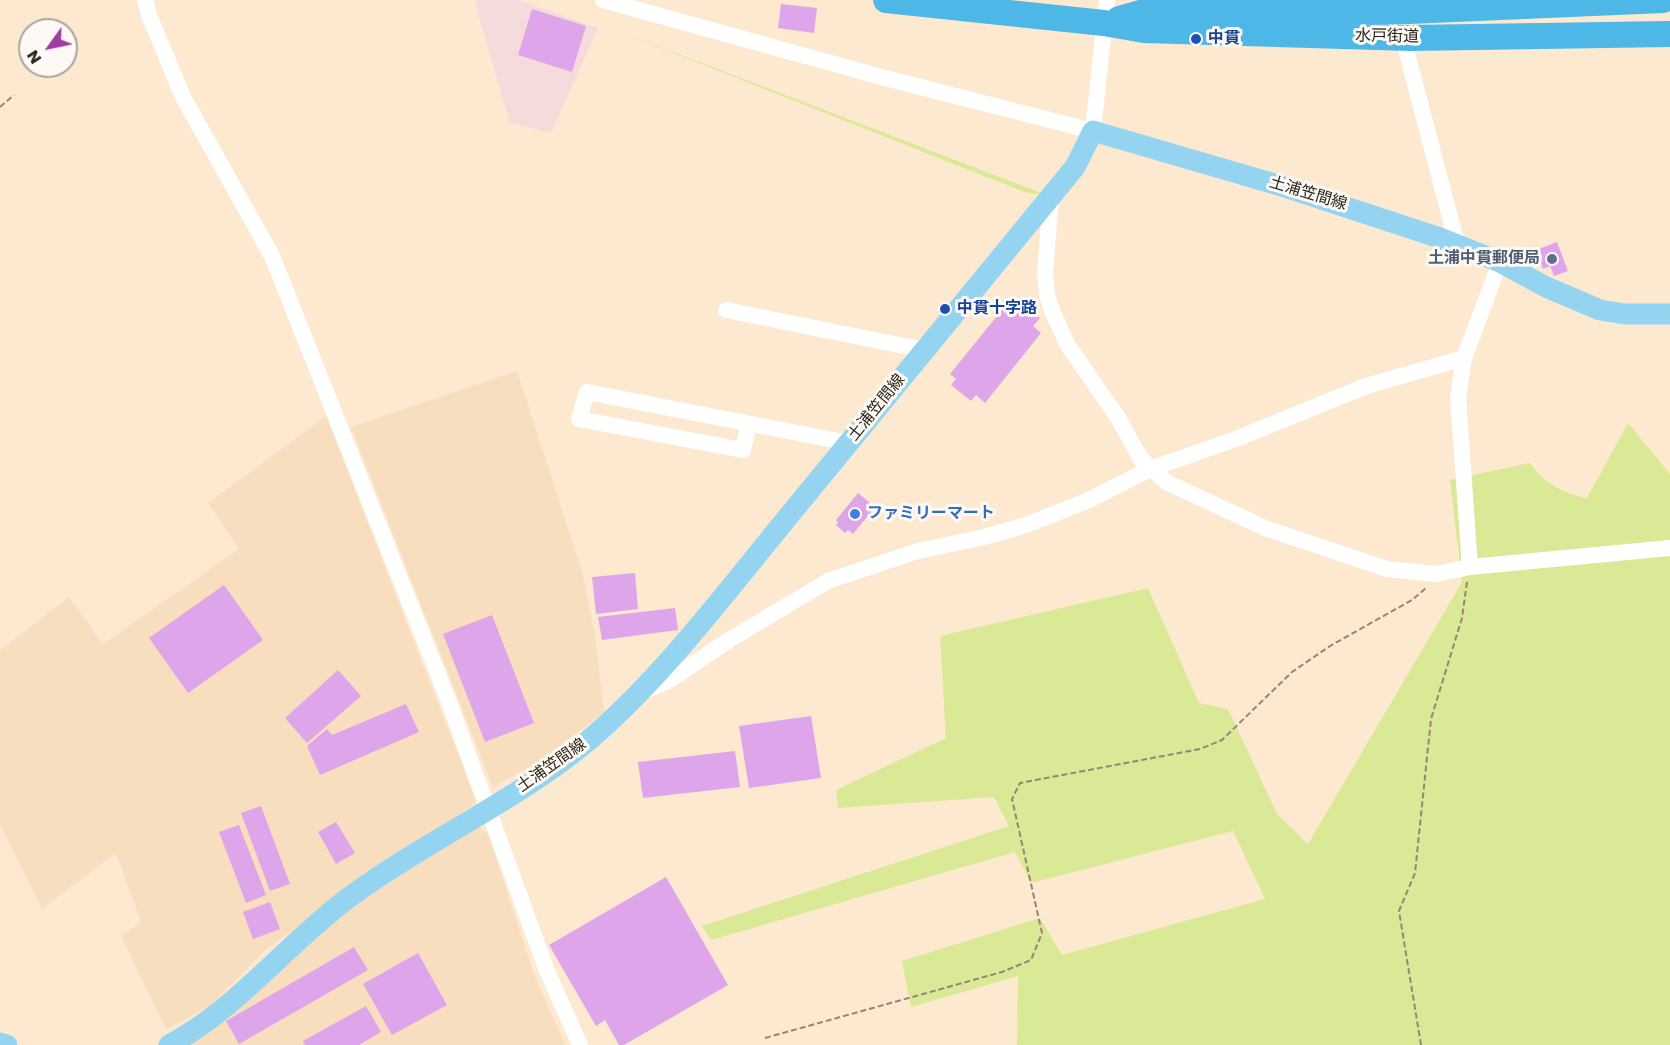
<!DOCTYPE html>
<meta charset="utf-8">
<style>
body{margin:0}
#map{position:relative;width:1670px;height:1045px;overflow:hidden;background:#fde9d0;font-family:Poppins,sans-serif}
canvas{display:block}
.north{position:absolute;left:18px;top:18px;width:60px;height:60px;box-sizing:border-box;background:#fdf9f4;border:2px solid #a9a49d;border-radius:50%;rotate:237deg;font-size:16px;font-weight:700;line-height:24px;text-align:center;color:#2c251b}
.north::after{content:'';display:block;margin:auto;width:21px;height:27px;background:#a13ca1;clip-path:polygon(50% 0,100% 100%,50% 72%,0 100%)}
</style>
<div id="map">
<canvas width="1670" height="1045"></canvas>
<div class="north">N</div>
</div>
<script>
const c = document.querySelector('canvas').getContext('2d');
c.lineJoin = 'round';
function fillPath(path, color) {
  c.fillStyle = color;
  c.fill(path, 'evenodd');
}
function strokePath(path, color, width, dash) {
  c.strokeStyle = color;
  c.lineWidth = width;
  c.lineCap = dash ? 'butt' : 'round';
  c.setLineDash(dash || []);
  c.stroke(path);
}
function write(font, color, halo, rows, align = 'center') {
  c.font = font + ' Poppins,"Noto Sans JP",sans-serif';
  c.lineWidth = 6;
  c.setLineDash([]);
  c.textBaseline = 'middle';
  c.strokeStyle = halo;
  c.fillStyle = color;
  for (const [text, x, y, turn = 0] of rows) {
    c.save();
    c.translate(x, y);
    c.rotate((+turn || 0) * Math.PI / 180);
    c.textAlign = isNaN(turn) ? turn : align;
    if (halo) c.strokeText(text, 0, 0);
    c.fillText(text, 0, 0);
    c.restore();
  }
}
const commercial = new Path2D(`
 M477,0H518L598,28L551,133L510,123L475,4Z`);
const built = new Path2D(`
 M517,371L583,575L595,636L604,712L542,760L493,787L351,427Z
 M326,416L476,801L468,808L266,949L210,1006L166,1029L121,936L141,922L116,853L42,909L0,824V650L69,597L103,644L239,549L208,503Z
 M479,827L488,834L534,974L565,1045H186L314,931L412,865Z`);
const green = new Path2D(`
 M618,31L1044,194L1027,193Z
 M1628,423L1670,474V1045H1017L1018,976L911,1007L902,961L1040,918L1062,955L1265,899L1233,831L1031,883L1015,852L711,940L702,926L1009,826L994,797L838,808L836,790L946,738L940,636L1148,588L1199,703L1228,709L1277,814L1308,844L1462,582L1450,480L1530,463C1542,482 1564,494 1587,498Z`);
const building = new Path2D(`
 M781,4L817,8L814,33L778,28Z
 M532,9L586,26L572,72L518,55Z
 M1557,242L1568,271L1554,276L1550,266L1543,269L1536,250Z
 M1020,302L1040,318L1033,326L1041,333L985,403L976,395L971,401L951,385L956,379L950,374L1006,305L1010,308L1015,303L1018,305Z
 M858,493L875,507L853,534L848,530L845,533L836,525L838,523L836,520Z
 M635,573L638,609L596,614L592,577Z
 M224,585L263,640L188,693L149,638Z
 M675,608L678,630L602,640L598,617Z
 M492,615L534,723L485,742L443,634Z
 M338,670L361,696L307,743L285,718Z
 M406,704L419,732L320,775L307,746L327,729L332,735Z
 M811,716L821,778L749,788L739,726Z
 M735,751L740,787L643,798L638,762Z
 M261,806L290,884L270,891L241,813Z
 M336,822L355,853L336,864L318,832Z
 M239,825L266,895L246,903L219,832Z
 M666,877L728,985L624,1045H619L605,1020L596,1026L549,945Z
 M270,902L280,929L253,939L243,912Z
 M354,947L368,970L239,1044L226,1021Z
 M418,953L447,1005L392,1035L363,984Z
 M366,1006L381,1032L359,1045H305L303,1041Z`);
const path = new Path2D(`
 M0,107L14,95
 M765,1038L1002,972L1031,960L1042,933L1012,799L1020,783L1200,749L1222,740L1292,672L1330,646L1412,600L1426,588
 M1421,1045L1399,911L1415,873L1431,719L1462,618L1467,582`);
const minor = new Path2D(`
 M145,0L149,15L183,97L272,256L449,702L547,971L580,1045
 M603,0L885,78L1093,131L1107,0
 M1403,38L1457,244
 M1051,196L1045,274L1047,295L1053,313L1067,344L1118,418L1141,459L1166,482L1265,528L1387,569L1436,574L1470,567L1670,548
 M726,310L924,350
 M749,424L743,450L579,419L587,392L849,443
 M1470,567L1458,397L1464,358L1500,262
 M642,692L668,681L729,640L828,581L918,551L984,537L1026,525L1089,500L1150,469L1236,439L1366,386L1464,358`);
const major = new Path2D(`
 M0,1043L7,1045
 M169,1045C239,1008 288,942 351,896C434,835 531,795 606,725C673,663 729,589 787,518C883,401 979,284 1075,167L1093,131L1285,187L1440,238L1500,262L1546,287L1600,310L1625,314H1670`);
const highway = new Path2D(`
 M886,0L1104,23L1144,30L1410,38L1670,34
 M1119,19L1144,12L1408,11L1663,0`);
const markers = [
 [1196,39,6,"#1a4fb4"],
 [1552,259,6,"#5c6f8a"],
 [945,309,6,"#1a4fb4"],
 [855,514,6,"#3f7fe0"]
];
const streetNames = [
 ["水戸街道",1387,37,1],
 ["土浦笠間線",1308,194,17],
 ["土浦笠間線",877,408,-51],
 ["土浦笠間線",552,766,-35]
];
const transitNames = [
 ["中貫",1208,39],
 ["中貫十字路",957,309]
];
const serviceNames = [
 ["土浦中貫郵便局",1540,259]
];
const shopNames = [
 ["ファミリーマート",867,514]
];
fillPath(commercial, '#f6dbdd');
fillPath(built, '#f7debe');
fillPath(green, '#d9e996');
fillPath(building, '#dfa5ea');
strokePath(path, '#948675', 2, [6, 3]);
strokePath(minor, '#fff', 16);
strokePath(major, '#94d4f1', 21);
strokePath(highway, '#4db7e8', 26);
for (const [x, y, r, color] of markers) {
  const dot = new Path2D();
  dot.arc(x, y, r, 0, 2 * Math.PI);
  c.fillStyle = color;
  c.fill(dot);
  strokePath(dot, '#fdf9f4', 2);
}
write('16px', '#2c251b', '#fdf9f4', streetNames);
write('bold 16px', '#164399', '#fdf9f4', transitNames, 'left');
write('bold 16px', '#4e5e75', '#fdf9f4', serviceNames, 'right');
write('bold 16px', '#366cbe', '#fdf9f4', shopNames, 'left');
</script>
